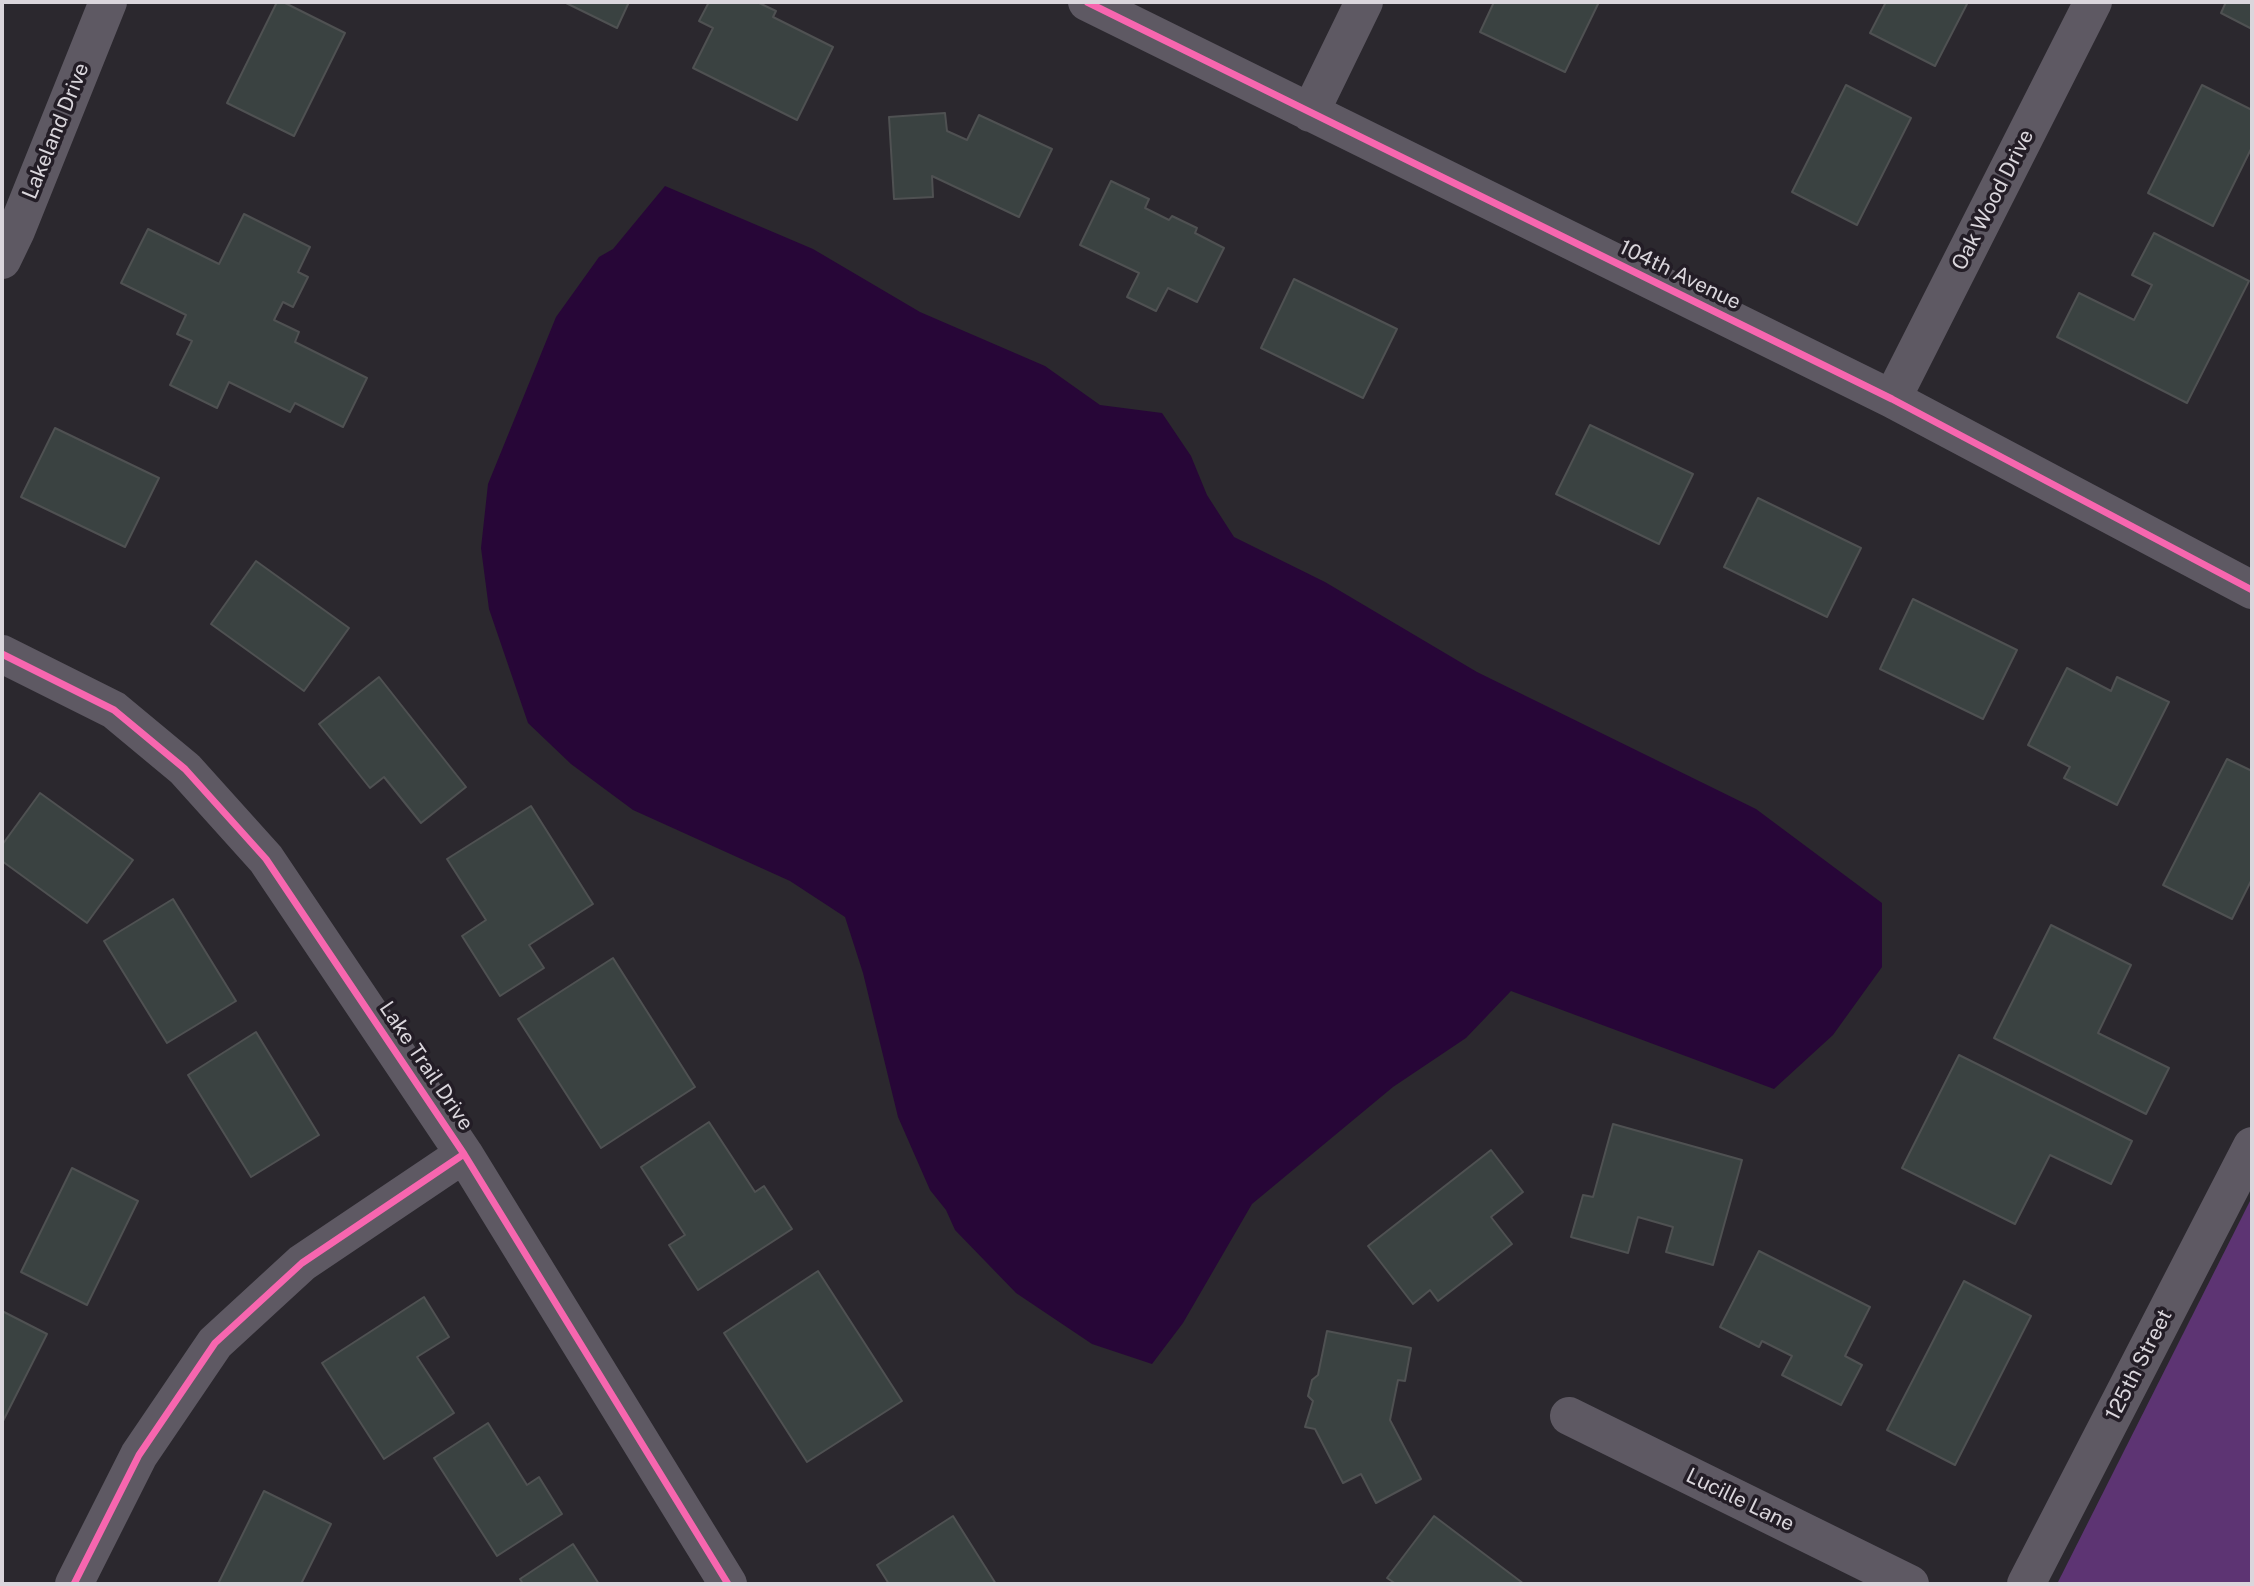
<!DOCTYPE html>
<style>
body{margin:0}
#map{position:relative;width:2254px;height:1586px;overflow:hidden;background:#2b282e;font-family:"Public Sans",sans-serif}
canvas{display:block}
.frame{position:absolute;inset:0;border:4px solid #dad6dc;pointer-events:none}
</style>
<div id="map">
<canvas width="2254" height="1586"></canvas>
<div class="frame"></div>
</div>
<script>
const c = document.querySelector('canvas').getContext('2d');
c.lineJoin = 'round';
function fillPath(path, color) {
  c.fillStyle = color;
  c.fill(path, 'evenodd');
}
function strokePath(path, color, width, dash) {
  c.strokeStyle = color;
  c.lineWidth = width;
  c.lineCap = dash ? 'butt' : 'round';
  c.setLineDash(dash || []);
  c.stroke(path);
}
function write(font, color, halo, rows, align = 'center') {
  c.font = font + ' "Public Sans",sans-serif';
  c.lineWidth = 7;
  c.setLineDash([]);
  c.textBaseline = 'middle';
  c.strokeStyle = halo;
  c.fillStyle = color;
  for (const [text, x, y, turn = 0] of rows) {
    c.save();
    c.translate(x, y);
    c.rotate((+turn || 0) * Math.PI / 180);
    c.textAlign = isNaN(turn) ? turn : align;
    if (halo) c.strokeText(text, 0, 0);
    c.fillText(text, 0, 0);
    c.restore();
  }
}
const forest = new Path2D(`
 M2252,1197V1584H2057Z`);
const water = new Path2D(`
 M665,186L813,249L920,312L1045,366L1100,405L1162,413L1191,456L1207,495L1234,537L1325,582L1477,672L1756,809L1882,903V967L1833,1035L1774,1089L1511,991L1466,1038L1393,1087L1252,1204L1183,1323L1152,1364L1092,1344L1016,1293L955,1230L946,1210L930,1190L898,1117L863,973L845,917L790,881L633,810L571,764L528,723L489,609L481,548L488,484L556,317L599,257L613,249Z`);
const building = new Path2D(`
 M277,2H283L345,33L294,136L227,103Z
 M564,2H629L617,28Z
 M709,2H757L776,11L773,17L833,47L797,120L693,68L713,28L699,21Z
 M1494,2H1599L1565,72L1480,32Z
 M1886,2H1968L1935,66L1870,33Z
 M2226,2H2252V29L2221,13Z
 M1846,85L1911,118L1857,225L1792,192Z
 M2202,85L2252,110V147L2213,226L2148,193Z
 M945,113L947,131L967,140L979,115L1052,149L1019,217L932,176L933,197L894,199L889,117Z
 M1111,181L1149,199L1145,208L1169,220L1172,216L1197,228L1195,233L1224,248L1197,302L1168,288L1156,311L1127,297L1139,273L1080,245Z
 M244,214L310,247L298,272L308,277L293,307L283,302L274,320L299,332L295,342L367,378L343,427L295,403L290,412L229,382L217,408L170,385L192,341L177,334L186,315L121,283L148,229L219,264Z
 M2154,233L2249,281L2187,403L2057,337L2079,293L2134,320L2152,285L2132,275Z
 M1294,279L1397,329L1363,398L1261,348Z
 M1590,425L1693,474L1659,544L1556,494Z
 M55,428L159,478L125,547L21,497Z
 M1758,498L1861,548L1827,617L1724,567Z
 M256,561L349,628L304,691L211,624Z
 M1913,599L2017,650L1983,719L1880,669Z
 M2067,668L2111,691L2117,677L2169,702L2117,805L2064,778L2070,767L2028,745Z
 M379,677L466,787L421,823L384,777L370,788L319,724Z
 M2227,759L2252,771V879L2232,919L2163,885Z
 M40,793L133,860L87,923L2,861V845Z
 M531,806L593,904L529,945L544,968L500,996L462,936L486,920L447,859Z
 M173,899L236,1001L167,1043L104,941Z
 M2051,925L2131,965L2098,1033L2169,1068L2146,1114L1994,1038Z
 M613,958L695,1087L601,1148L518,1019Z
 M256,1032L319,1135L251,1177L188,1075Z
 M1959,1055L2132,1141L2111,1184L2050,1155L2015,1224L1902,1168Z
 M709,1122L755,1192L764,1186L792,1229L698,1290L669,1245L685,1235L641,1167Z
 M1613,1124L1742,1160L1713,1265L1666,1252L1673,1227L1638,1217L1628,1253L1571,1237L1583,1195L1593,1197Z
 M1491,1150L1523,1192L1491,1217L1512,1244L1438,1301L1430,1290L1413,1304L1368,1246Z
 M72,1168L138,1201L87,1305L21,1272Z
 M1759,1251L1870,1307L1845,1356L1862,1365L1841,1405L1782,1375L1792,1356L1762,1341L1759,1347L1720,1327Z
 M818,1271L902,1401L807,1462L724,1333Z
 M1964,1281L2031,1316L1955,1465L1887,1430Z
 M424,1297L449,1337L417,1357L454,1413L384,1459L322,1363Z
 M2,1311L47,1334L2,1423Z
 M1327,1331L1411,1348L1405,1381L1398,1380L1390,1420L1421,1479L1376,1503L1361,1474L1343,1483L1315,1429L1305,1427L1313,1401L1308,1396L1312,1380L1318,1375Z
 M488,1423L527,1485L539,1477L562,1514L497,1556L434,1458Z
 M264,1491L331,1524L301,1584H218Z
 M953,1516L996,1584H889L877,1565Z
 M1434,1516L1524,1584H1396L1387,1578Z
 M573,1544L599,1584H523L520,1579Z`);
const minor = new Path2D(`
 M1087,2L1892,399L2252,590
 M1310,113L1364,2
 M2,260L16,231L108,2
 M1892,399L2093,2
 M2,654L114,710L185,769L266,859L464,1154L728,1584
 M1569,1416L1910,1584
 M74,1584L139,1455L215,1343L302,1263L464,1154
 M2026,1584L2252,1146`);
const cycleway = new Path2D(`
 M1087,2L1892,399L2252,590
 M2,654L114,710L185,769L266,859L464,1154L728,1584
 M74,1584L139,1455L215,1343L302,1263L464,1154`);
const streetNames = [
 ["Lakeland Drive",56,131,-68],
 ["Oak Wood Drive",1993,200,-63],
 ["104th Avenue",1680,275,26],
 ["Lake Trail Drive",426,1066,56],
 ["125th Street",2139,1365,-63],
 ["Lucille Lane",1740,1500,26]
];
fillPath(forest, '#5d3473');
fillPath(water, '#270637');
fillPath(building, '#3a4241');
strokePath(building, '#4f5152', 2);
strokePath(minor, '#5e5963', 38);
strokePath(cycleway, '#f766af', 7);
write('21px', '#dad6dc', '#231d26', streetNames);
</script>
